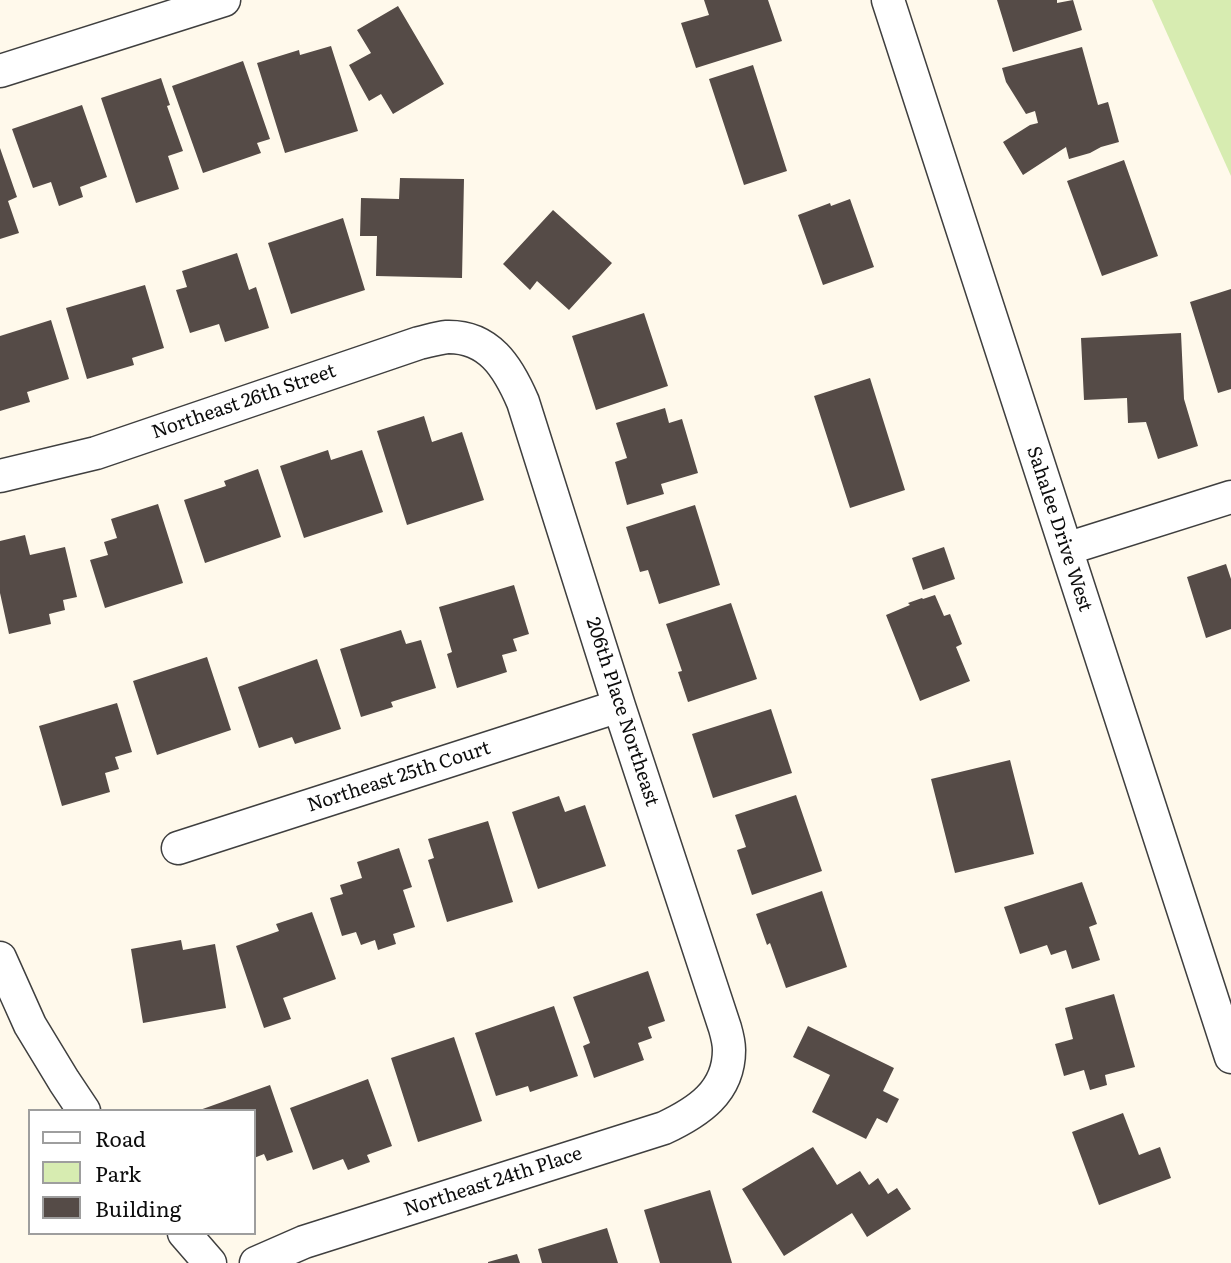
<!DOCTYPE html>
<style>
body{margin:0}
#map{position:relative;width:1231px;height:1263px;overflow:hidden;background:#fff9eb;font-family:Literata,serif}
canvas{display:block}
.legend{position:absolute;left:28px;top:1109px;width:228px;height:126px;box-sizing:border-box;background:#fff;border:2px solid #9e9e9e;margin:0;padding:9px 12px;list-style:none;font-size:21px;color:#0c0c0c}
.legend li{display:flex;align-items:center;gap:14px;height:35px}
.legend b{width:35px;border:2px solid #9e9e9e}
</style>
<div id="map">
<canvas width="1231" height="1263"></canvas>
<ul class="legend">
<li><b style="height:9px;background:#fff"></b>Road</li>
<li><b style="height:19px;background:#d7ecb1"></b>Park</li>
<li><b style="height:19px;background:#554b47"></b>Building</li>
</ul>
</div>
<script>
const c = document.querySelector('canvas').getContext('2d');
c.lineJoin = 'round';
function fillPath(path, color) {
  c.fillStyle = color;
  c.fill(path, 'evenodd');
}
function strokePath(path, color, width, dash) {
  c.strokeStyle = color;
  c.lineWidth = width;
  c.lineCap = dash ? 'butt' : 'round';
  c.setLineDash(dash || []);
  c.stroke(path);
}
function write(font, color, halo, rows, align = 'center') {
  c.font = font + ' Literata,serif';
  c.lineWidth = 7;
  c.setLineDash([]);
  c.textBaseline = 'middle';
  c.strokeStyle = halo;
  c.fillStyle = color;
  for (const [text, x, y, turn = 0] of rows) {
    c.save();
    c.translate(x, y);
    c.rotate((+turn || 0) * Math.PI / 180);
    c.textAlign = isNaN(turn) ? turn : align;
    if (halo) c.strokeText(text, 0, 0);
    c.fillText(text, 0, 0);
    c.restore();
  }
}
const green = new Path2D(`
 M1152,0H1231V176Z`);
const building = new Path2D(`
 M704,0H768L782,41L696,68L681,23L709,15Z
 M997,0H1057V3L1073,0L1082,30L1013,52Z
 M398,6L444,84L393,114L381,94L369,101L349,65L371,53L357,30Z
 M331,46L358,131L285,153L257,63L299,50L300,55Z
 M1082,47L1098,105L1108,102L1119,142L1101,147L1090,153L1069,159L1066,147L1023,175L1003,142L1030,125L1038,123L1035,111L1026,114L1006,82L1002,68Z
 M243,61L270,139L257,143L261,153L203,173L172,86Z
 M753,65L787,171L744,185L709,79Z
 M161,78L170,105L167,106L183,151L168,156L179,189L136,203L101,98Z
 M82,105L107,177L80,187L83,197L59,206L51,182L33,188L12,129Z
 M0,148L17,197L8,201L19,233L0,239Z
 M1124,160L1158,256L1102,276L1067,181Z
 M400,178L464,179L462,278L376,276L377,236H360L361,198L399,199Z
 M850,199L874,267L823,285L798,215L830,203L831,206Z
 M553,210L612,263L569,310L537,281L530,290L503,264Z
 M343,218L365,290L291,314L268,243Z
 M237,253L249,290L256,287L269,328L225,342L219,324L190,333L176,290L187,287L182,271Z
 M145,285L164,348L132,358L134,365L87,379L66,308Z
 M1231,289V389L1218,393L1190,302Z
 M644,313L668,386L596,410L572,336Z
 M51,320L69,379L27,392L30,402L0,411V336Z
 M1181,333L1184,399L1198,446L1158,459L1146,422L1128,423L1127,398L1084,400L1081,338Z
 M870,378L905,490L850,508L814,396Z
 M665,408L669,423L682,419L698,473L661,484L664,494L627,505L615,462L627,458L616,423Z
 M424,416L432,442L462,432L484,500L407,525L377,431Z
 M328,450L331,460L362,450L383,512L304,538L280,466Z
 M258,469L281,537L205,563L184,500L226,486L224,481Z
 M158,504L183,583L105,608L90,560L108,555L104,542L117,538L111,519Z
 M695,505L720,585L659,604L648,570L640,572L626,527Z
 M25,535L30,555L65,547L77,597L63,600L65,610L49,614L51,624L9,634L0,593V541Z
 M944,547L955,579L923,590L912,558Z
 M1226,564L1231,579V629L1206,638L1187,577Z
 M514,585L529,634L513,639L517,651L502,655L507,672L457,688L447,654L452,652L439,607Z
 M935,595L944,616L950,614L962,644L956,647L970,681L920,701L886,615L910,605L908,603L922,598L923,599Z
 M731,603L757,679L688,702L678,672L682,671L666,624Z
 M401,630L406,644L421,640L436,688L391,702L393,707L361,717L340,649Z
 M207,657L231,730L157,755L133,681Z
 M317,659L341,729L295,744L292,737L259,748L238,687Z
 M117,703L132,752L115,757L119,769L105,773L110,792L62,806L39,726Z
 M771,709L792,773L713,798L692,734Z
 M1010,760L1034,854L955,873L931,779Z
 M796,795L822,871L752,895L737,850L746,847L735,815Z
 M559,796L565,812L585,805L606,866L538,889L512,812Z
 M488,821L513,902L447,922L428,860L434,858L428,839Z
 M399,848L412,887L403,890L415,927L393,934L396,944L378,950L375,940L361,945L356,932L342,936L330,898L343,894L340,885L362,878L357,862Z
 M1082,882L1097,924L1089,927L1100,960L1072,969L1066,950L1051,955L1047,945L1020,954L1004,907Z
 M822,891L847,967L786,988L770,943L767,945L756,914Z
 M312,912L336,979L283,998L291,1019L264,1028L236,946L279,931L276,924Z
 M181,940L183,950L215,944L226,1008L143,1023L131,949Z
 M648,971L665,1021L648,1027L652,1038L638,1043L644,1060L594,1078L583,1046L590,1043L573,997Z
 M1114,994L1135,1067L1105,1075L1107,1085L1090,1090L1084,1070L1064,1076L1055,1044L1073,1039L1065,1008Z
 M554,1006L578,1076L530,1092L528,1086L496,1096L475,1033Z
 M808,1026L894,1068L883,1091L899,1099L887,1123L877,1118L866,1139L812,1112L830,1075L793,1057Z
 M454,1037L482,1121L418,1142L391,1058Z
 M368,1079L392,1146L367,1155L370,1162L348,1170L343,1159L313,1170L290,1108Z
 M270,1085L293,1152L267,1161L264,1154L254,1158V1111H197Z
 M1123,1113L1139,1155L1160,1147L1171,1178L1099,1205L1072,1132Z
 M813,1147L837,1185L860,1171L869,1185L878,1178L888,1194L897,1188L911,1209L867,1237L852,1213L784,1256L742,1189Z
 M710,1190L732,1263H660L644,1210Z
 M607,1228L618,1263H542L538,1249Z
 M517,1254L520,1263H488V1262Z`);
const minor = new Path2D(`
 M888,0L1231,1057
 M0,71L224,0
 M0,476L96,453L419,343C428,341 438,338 447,337C489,336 508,367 523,402L619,706L725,1028C727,1035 729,1043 729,1050C729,1092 698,1112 664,1128L304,1242L256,1263
 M1066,549L1231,497
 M178,848L619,706
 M0,958L30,1025L64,1081L84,1111
 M184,1233L210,1263`);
const streetNames = [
 ["Northeast 26th Street",244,402,-19],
 ["Sahalee Drive West",1059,529,72],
 ["206th Place Northeast",622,712,72],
 ["Northeast 25th Court",399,777,-18],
 ["Northeast 24th Place",493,1182,-18]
];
fillPath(green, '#d7ecb1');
fillPath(building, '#554b47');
strokePath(minor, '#3f3f3f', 35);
strokePath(minor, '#fff', 32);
write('19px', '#0c0c0c', '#fff', streetNames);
</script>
